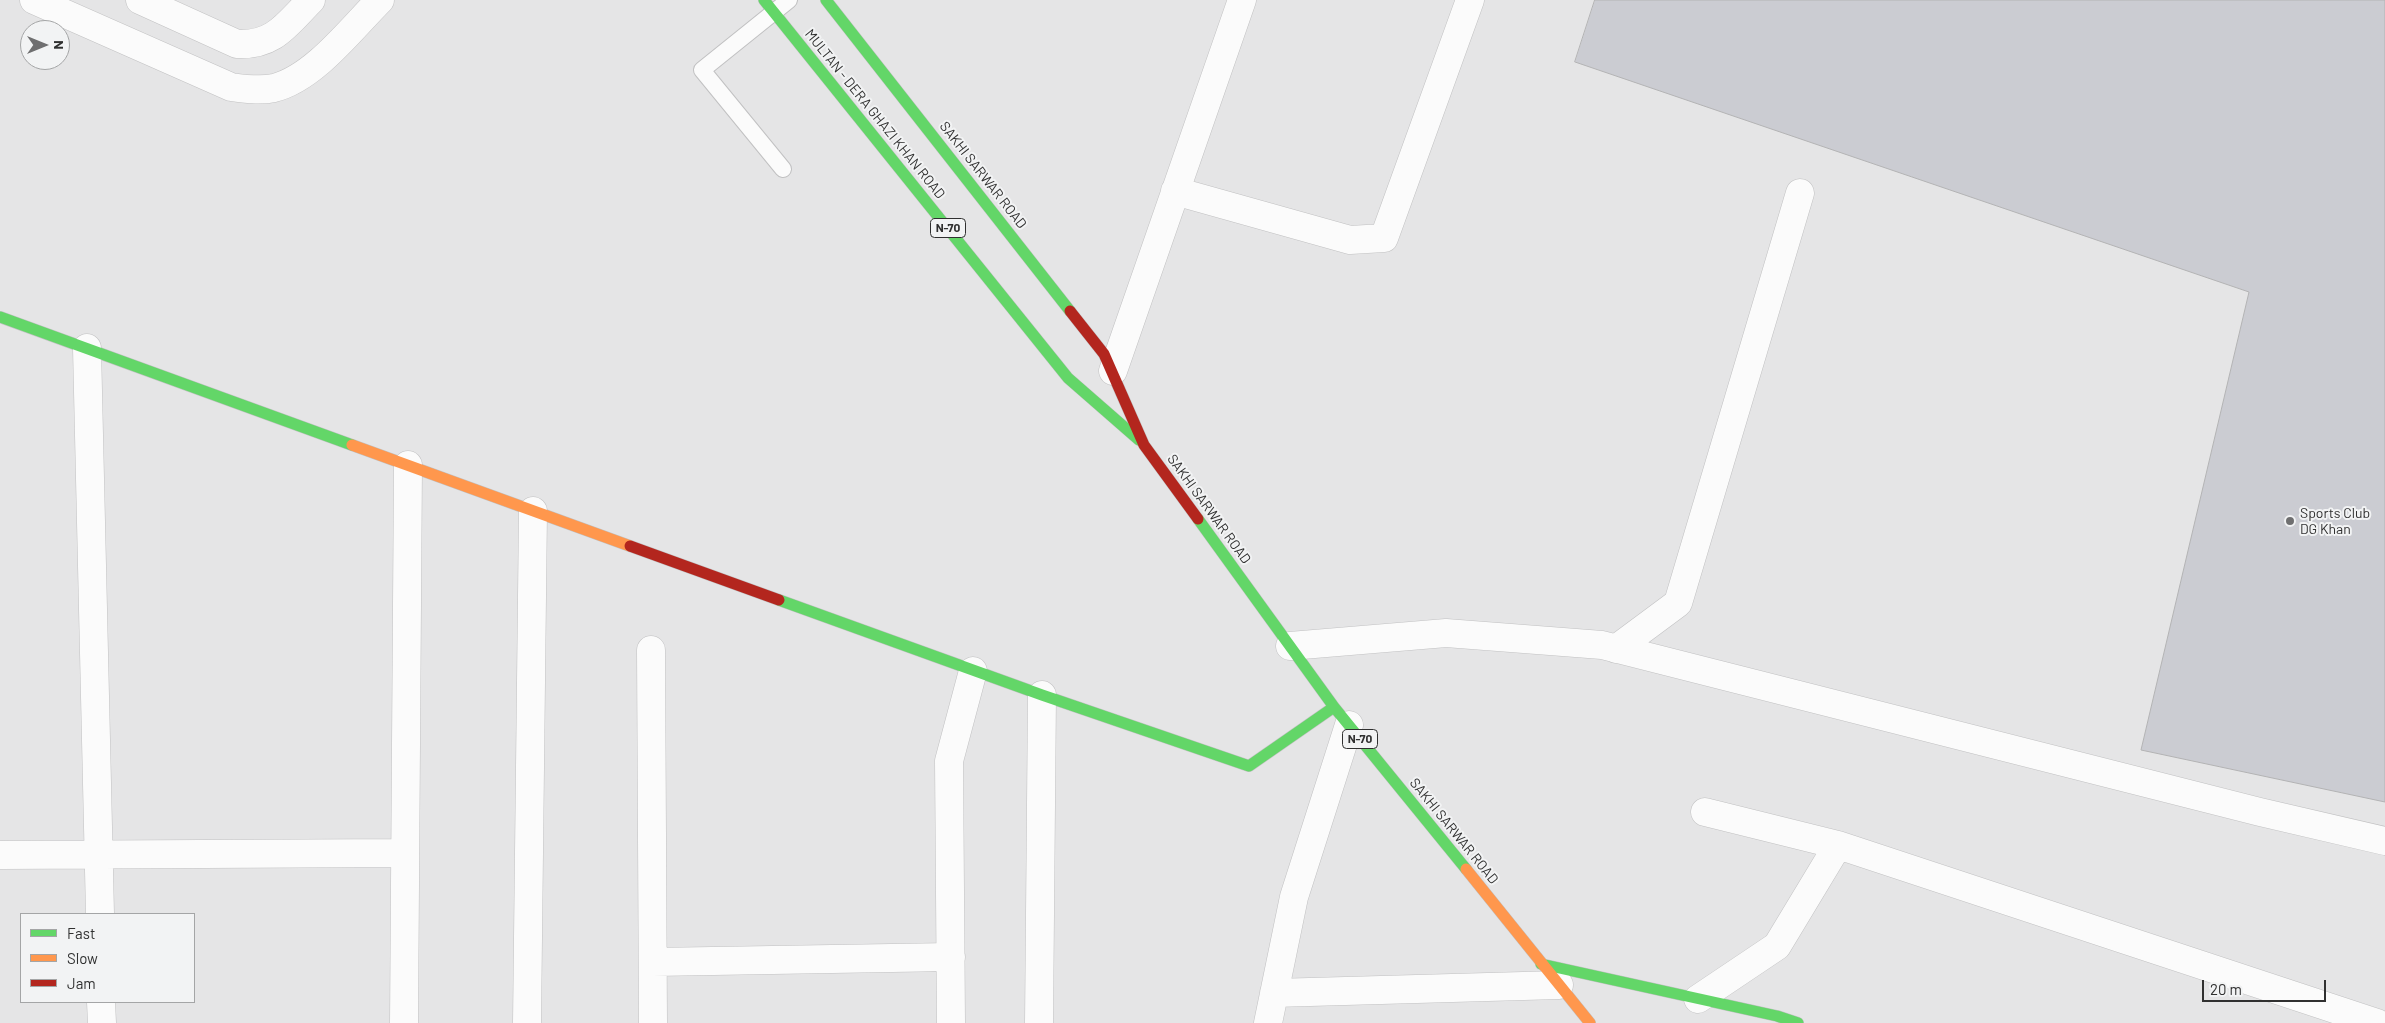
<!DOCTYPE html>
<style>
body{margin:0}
#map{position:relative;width:2385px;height:1023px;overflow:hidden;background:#e5e5e6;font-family:Barlow,sans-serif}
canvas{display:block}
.legend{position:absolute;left:20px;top:913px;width:175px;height:90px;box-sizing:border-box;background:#f2f3f4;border:1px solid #a4a5a6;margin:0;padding:6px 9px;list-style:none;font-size:15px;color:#303030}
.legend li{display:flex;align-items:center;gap:10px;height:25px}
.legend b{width:25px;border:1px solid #a4a5a6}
.north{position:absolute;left:20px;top:20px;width:50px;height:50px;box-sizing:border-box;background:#f2f3f4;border:1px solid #a4a5a6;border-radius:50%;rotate:90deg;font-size:14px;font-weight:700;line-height:20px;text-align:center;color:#303030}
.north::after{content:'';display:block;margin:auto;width:18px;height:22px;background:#6f6f70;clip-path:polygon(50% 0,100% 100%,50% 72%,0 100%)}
.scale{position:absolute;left:2202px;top:980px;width:124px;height:22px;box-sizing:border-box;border:2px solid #303030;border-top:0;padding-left:6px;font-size:15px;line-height:18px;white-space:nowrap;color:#303030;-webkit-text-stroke:4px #f2f3f4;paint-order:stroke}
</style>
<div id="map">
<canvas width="2385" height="1023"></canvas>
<ul class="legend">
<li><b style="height:6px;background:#63d668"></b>Fast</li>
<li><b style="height:6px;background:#ff974d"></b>Slow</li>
<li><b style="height:6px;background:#b3261e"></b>Jam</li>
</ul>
<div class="north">N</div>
<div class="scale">20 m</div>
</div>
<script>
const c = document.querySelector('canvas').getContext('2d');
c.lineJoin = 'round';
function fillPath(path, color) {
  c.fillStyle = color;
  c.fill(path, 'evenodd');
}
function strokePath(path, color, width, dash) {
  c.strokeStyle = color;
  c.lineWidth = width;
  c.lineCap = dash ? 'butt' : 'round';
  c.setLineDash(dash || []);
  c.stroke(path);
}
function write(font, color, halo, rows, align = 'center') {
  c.font = font + ' Barlow,sans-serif';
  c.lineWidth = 4;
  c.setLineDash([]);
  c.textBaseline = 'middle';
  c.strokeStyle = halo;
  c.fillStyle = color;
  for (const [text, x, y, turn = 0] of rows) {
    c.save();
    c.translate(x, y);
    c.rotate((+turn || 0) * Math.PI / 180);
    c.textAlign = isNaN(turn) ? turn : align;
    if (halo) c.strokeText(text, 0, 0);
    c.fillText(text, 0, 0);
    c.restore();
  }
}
const building = new Path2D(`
 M1595,0H2385V802L2141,750L2249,292L1575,62Z`);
const lane = new Path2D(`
 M783,169L702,70L789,0`);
const street = new Path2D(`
 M34,0L231,87C245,89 260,91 274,88C314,78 351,29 380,0
 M140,0L237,44C274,46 287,24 311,0
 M1175,191L1350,240L1384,238L1470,0
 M87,348L100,914
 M1113,371L1242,0
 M1290,646L1446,633L1602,645L2260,812L2385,841
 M1616,649L1678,603L1800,193
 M651,650L653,1023
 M1705,812L1838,845L2377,1023
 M0,855L405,853
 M653,962L951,957
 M1274,993L1559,985
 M1698,999L1777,946L1838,845
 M101,1002L102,1023
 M404,1023L408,465
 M527,1023L533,511
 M951,1023L949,761L973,671
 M1039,1023L1042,695
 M1268,1023L1294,897L1349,725`);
const fast = new Path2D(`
 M764,0L1068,378L1139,440
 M826,0L1070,311
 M0,317L352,445
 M1198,519L1334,707L1466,869
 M779,600L1042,695L1249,766L1334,707
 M1541,964L1777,1016L1798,1023`);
const slow = new Path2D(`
 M352,445L630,546
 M1466,869L1590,1023`);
const jam = new Path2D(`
 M1070,311L1104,354L1144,445L1198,519
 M630,546L779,600`);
const markers = [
 [2290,521,5,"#6f6f70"]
];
const shields = [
 [948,228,35],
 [1360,739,35]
];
const shieldNames = [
 ["N-70",948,228],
 ["N-70",1360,739]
];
const streetNames = [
 ["MULTAN - DERA GHAZI KHAN ROAD",875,114,51],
 ["SAKHI SARWAR ROAD",983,175,52],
 ["SAKHI SARWAR ROAD",1209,509,54],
 ["SAKHI SARWAR ROAD",1454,831,51]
];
const poiNames = [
 ["Sports Club",2300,513],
 ["DG Khan",2300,529]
];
fillPath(building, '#cbccd2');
strokePath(building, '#b3b3b4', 1);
strokePath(lane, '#c1c1c2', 18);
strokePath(street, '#c1c1c2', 29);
strokePath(fast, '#c1c1c2', 12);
strokePath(slow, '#c1c1c2', 12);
strokePath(jam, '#c1c1c2', 12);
strokePath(lane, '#fbfbfb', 16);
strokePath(street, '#fbfbfb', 28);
strokePath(fast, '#63d668', 11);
strokePath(slow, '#ff974d', 11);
strokePath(jam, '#b3261e', 11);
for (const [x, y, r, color] of markers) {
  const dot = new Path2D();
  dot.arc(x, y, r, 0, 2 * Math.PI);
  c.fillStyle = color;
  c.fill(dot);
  strokePath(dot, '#f2f3f4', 2);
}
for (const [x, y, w] of shields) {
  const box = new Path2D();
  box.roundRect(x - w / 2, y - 9.5, w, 19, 4);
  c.fillStyle = '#f2f3f4';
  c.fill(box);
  strokePath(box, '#303030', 1);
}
write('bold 12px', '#303030', null, shieldNames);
write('14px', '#303030', '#f2f3f4', streetNames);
write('14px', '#303030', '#f2f3f4', poiNames, 'left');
</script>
